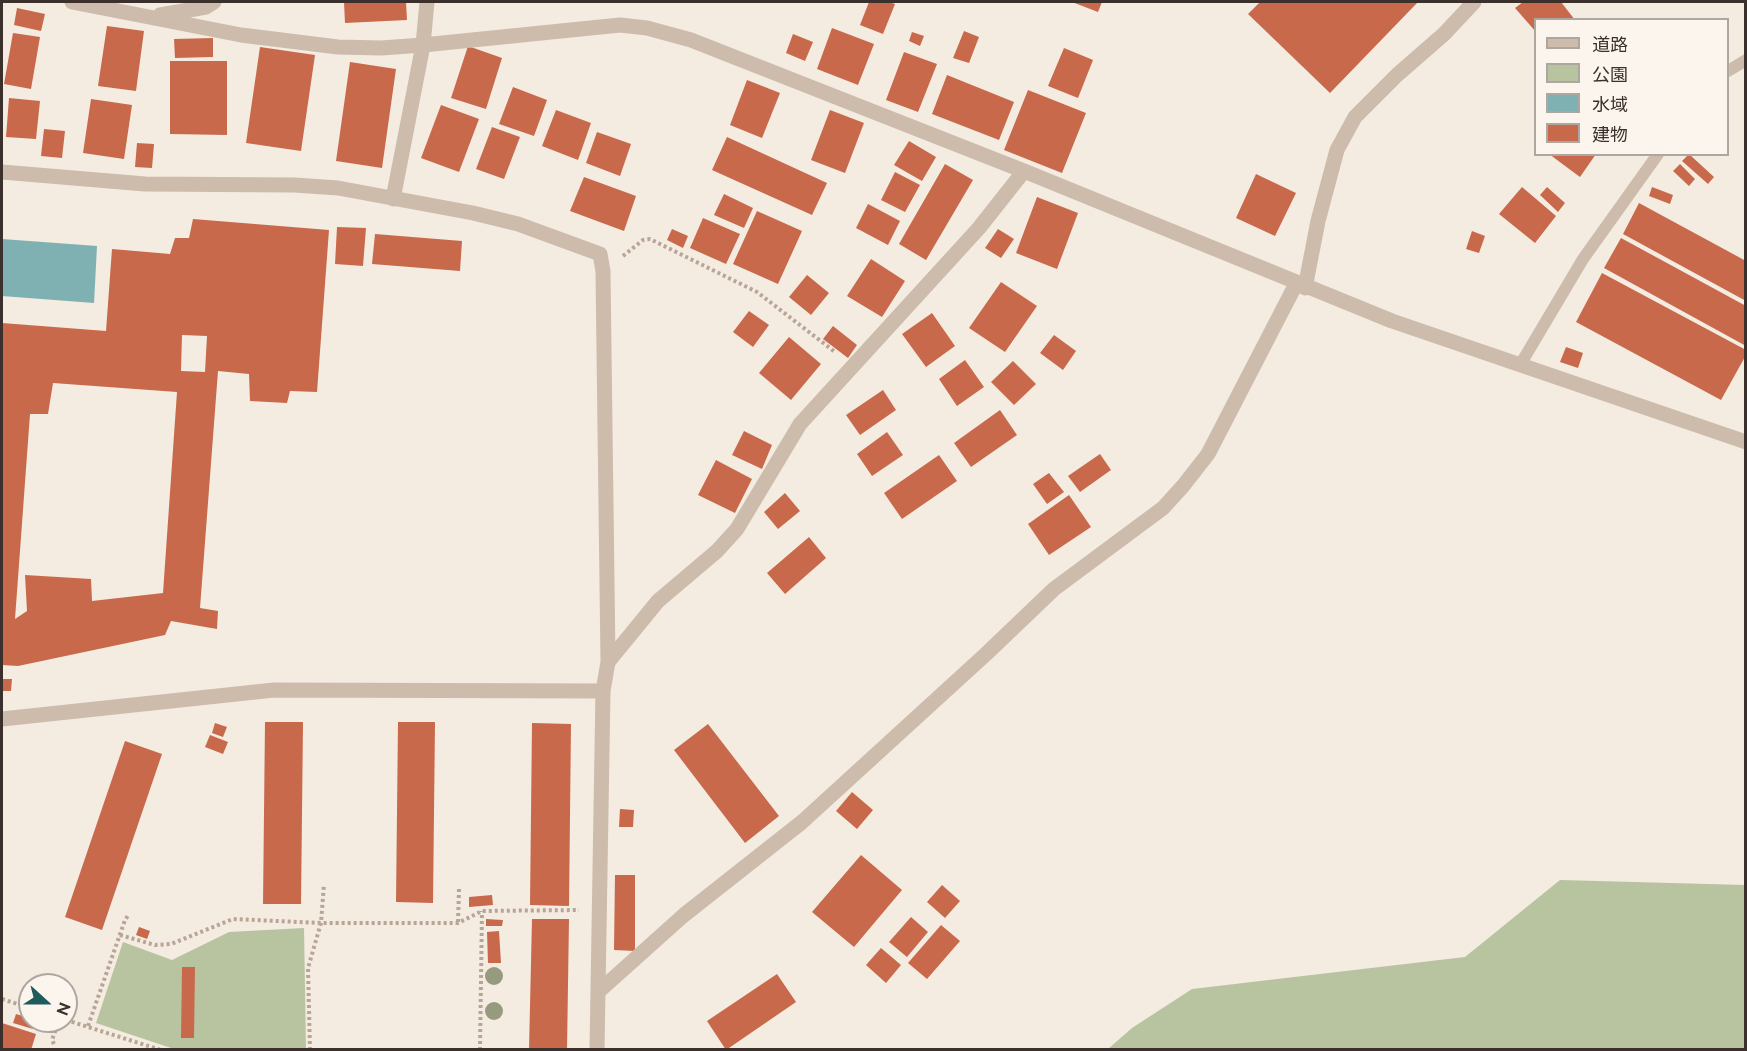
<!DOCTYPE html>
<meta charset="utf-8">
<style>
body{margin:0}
#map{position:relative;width:1747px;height:1051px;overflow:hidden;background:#f4ebe1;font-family:Raleway,"Noto Sans JP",sans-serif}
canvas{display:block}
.frame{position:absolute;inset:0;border:3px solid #3b302b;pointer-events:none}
.legend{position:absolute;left:1534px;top:18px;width:195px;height:138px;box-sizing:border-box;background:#fbf5ee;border:2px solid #aea6a0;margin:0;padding:8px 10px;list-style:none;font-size:18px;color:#3b302b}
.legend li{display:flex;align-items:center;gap:12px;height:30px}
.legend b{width:30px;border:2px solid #aea6a0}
.north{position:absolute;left:18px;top:973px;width:60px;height:60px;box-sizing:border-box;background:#fbf5ee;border:2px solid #aea6a0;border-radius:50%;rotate:111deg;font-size:16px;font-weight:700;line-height:24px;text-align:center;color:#3b302b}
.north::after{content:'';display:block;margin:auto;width:21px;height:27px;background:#1f5a5e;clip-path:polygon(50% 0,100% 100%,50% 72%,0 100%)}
</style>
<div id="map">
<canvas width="1747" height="1051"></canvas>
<div class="frame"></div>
<ul class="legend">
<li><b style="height:8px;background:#cdbbac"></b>道路</li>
<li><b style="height:16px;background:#b8c4a0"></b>公園</li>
<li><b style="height:16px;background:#7fb0b2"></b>水域</li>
<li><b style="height:16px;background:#c8694b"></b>建物</li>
</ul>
<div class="north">N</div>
</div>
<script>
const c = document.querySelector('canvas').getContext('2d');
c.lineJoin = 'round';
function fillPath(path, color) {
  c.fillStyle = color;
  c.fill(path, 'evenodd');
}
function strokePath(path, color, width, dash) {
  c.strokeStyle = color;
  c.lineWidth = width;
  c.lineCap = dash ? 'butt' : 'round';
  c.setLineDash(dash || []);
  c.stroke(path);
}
const green = new Path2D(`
 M1560,880L1745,885V1049H1108L1132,1028L1192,989L1465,957Z
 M304,928L306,1049H174L96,1023L123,942L172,960L229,932Z`);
const water = new Path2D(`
 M2,239L97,246L94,303L2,296Z`);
const building = new Path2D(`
 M344,2H406L407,20L345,23Z
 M869,2H889L895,4L883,34L860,25Z
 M1072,2H1102L1098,12Z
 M1260,2H1418L1330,93L1248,14Z
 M1523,2H1561L1575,20H1536V32L1515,8Z
 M17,8L45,14L41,31L14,25Z
 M107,26L144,31L136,91L98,86Z
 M832,28L874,44L858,85L817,69Z
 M964,31L979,37L969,63L953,58Z
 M912,32L924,36L920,46L909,41Z
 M13,33L40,37L31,89L4,84Z
 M793,34L813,42L805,61L786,53Z
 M213,38V57L175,58L174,39Z
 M468,46L502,58L486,109L451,98Z
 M260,47L315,55L301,151L246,143Z
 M1064,48L1093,60L1078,98L1048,86Z
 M904,52L937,64L918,112L886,100Z
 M170,61H227V135L170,134Z
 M350,62L396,69L382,168L336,161Z
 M947,75L1014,102L999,140L932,114Z
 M747,80L780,93L762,138L730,125Z
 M513,87L547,100L534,136L499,124Z
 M1028,90L1086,113L1062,173L1004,150Z
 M9,98L40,101L36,139L6,137Z
 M91,99L132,105L124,159L83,153Z
 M441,105L479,119L459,172L421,158Z
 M556,110L591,123L578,160L542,146Z
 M830,110L864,123L845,173L811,160Z
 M492,127L520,137L504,179L476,169Z
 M44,129L65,131L62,158L41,156Z
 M597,132L631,144L620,176L586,163Z
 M727,137L827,183L812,215L712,170Z
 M909,141L936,157L922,181L894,165Z
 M137,143L154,144L152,168L135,167Z
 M1549,154H1596L1580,177Z
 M1689,154L1714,177L1708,184L1682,161Z
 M945,164L973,180L926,260L899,244Z
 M1680,164L1695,179L1689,186L1673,171Z
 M895,172L920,185L905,212L881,200Z
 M1256,174L1296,193L1275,236L1236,218Z
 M584,177L636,196L624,231L570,211Z
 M1522,187L1556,216L1535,243L1499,214Z
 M1547,187L1565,203L1558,212L1540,195Z
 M1652,187L1673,195L1670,204L1649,196Z
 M724,194L753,208L744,228L714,215Z
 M1037,197L1078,213L1057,269L1016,253Z
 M1639,203L1746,261V301L1623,234Z
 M868,204L900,221L888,245L856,228Z
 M757,211L802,231L778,284L733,264Z
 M703,218L740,234L726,264L690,248Z
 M193,219L329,230L317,392L290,391L287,403L250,401L249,374L218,371L200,608L218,611L217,629L171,621L165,635L18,666L2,665V323L106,331L112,249L170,254L175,238H189ZM182,335L207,336L205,372L181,371ZM53,383L177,392L163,593L92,601L91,579L25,575L27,611L15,619L30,414H48Z
 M337,227L366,228L363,266L335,264Z
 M672,229L688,236L683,248L667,240Z
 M998,229L1014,239L1001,258L985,248Z
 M1472,231L1485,236L1479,253L1466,249Z
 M375,234L462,241L460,271L372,264Z
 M1621,238L1746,306V346L1604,268Z
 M871,259L905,281L882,317L847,296Z
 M1602,273L1746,350V355L1721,400L1576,322Z
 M807,275L829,293L811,315L789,297Z
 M1001,282L1037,306L1005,352L969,328Z
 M749,311L769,325L753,347L733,332Z
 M932,313L955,346L926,367L902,334Z
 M833,326L857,345L848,358L823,339Z
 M1054,335L1076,351L1063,370L1040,353Z
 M789,337L821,364L791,400L759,373Z
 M1566,347L1583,353L1578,368L1560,362Z
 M965,360L984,387L957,406L939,379Z
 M1013,361L1036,384L1014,405L991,382Z
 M883,390L896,410L860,435L846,415Z
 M1000,410L1017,435L971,467L954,443Z
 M744,431L772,445L762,469L732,455Z
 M887,432L903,455L872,476L857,454Z
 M1100,454L1111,470L1080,492L1068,476Z
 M939,455L957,481L902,519L884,493Z
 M716,460L752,479L735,513L698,495Z
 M1049,473L1064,492L1047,504L1033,484Z
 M785,493L800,511L778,529L764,512Z
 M1069,495L1091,527L1049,555L1028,524Z
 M809,537L826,558L785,594L767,573Z
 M2,679H12L11,691H2Z
 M265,722H303L301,904H263Z
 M398,722H435L433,903L396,902Z
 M215,723L227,727L223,737L212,733Z
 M532,723L571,724L569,906L530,905Z
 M708,724L779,816L745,843L674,750Z
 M210,735L228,742L223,754L205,747Z
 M125,741L162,754L102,930L65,917Z
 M852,792L873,810L857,829L836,811Z
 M620,809L634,810L633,827H619Z
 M861,855L902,890L854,947L812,912Z
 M615,875H635V951L614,950Z
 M942,885L960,901L945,918L927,902Z
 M492,895L493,905L469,907V897Z
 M911,917L928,932L907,957L889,942Z
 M486,919L503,920L502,926H486Z
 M532,919H569L567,1050H529Z
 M941,925L960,941L927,979L908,963Z
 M139,927L150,931L147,939L136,935Z
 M499,931L501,963H488L487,932Z
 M881,948L901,965L886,983L866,965Z
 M182,967H195L194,1038H181Z
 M777,974L796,1002L726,1050L707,1021Z
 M16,1014L30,1018V1021H36L33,1029L13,1023Z
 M2,1023L36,1034L31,1050H2Z`);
const path = new Path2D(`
 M623,256L643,240L650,239L757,292L835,352
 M458,922L459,889
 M120,935L155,945L171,944L233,919L321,923H458L482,911L579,910
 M2,999L30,1008
 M66,1020L161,1050
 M88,1026L125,920L129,914
 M54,1044L52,1040L59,1021
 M310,1050L308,968L321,923L324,884
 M480,1050L482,911`);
const lane = new Path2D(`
 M1728,71L1746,60
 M1520,365L1583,259L1658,154`);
const street = new Path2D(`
 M72,2L241,35L338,47L381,48L423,45L620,25L647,28L691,40L1024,171L1392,321L1746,442
 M160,15L206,7L214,2
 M2,172L145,184L294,185L338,188L473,213L518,224L600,254L603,271L608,662L603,691L597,1050
 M393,199L423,45L427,2
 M1305,288L1318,221L1337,150L1355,117L1397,75L1444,34L1474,2
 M608,662L658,601L717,551L737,529L800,424L979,228L1024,171
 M2,719L274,690L603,691
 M598,992L684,915L802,822L986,654L1054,589L1163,508L1183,486L1208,454L1296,284`);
const trees = [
 [494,976],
 [494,1011]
];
fillPath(green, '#b8c4a0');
fillPath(water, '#7fb0b2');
fillPath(building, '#c8694b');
strokePath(path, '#b9a596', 4, [3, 3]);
strokePath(lane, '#cdbbac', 12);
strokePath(street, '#cdbbac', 15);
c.fillStyle = '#969b7f';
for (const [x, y] of trees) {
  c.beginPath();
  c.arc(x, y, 9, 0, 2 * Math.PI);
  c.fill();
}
</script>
